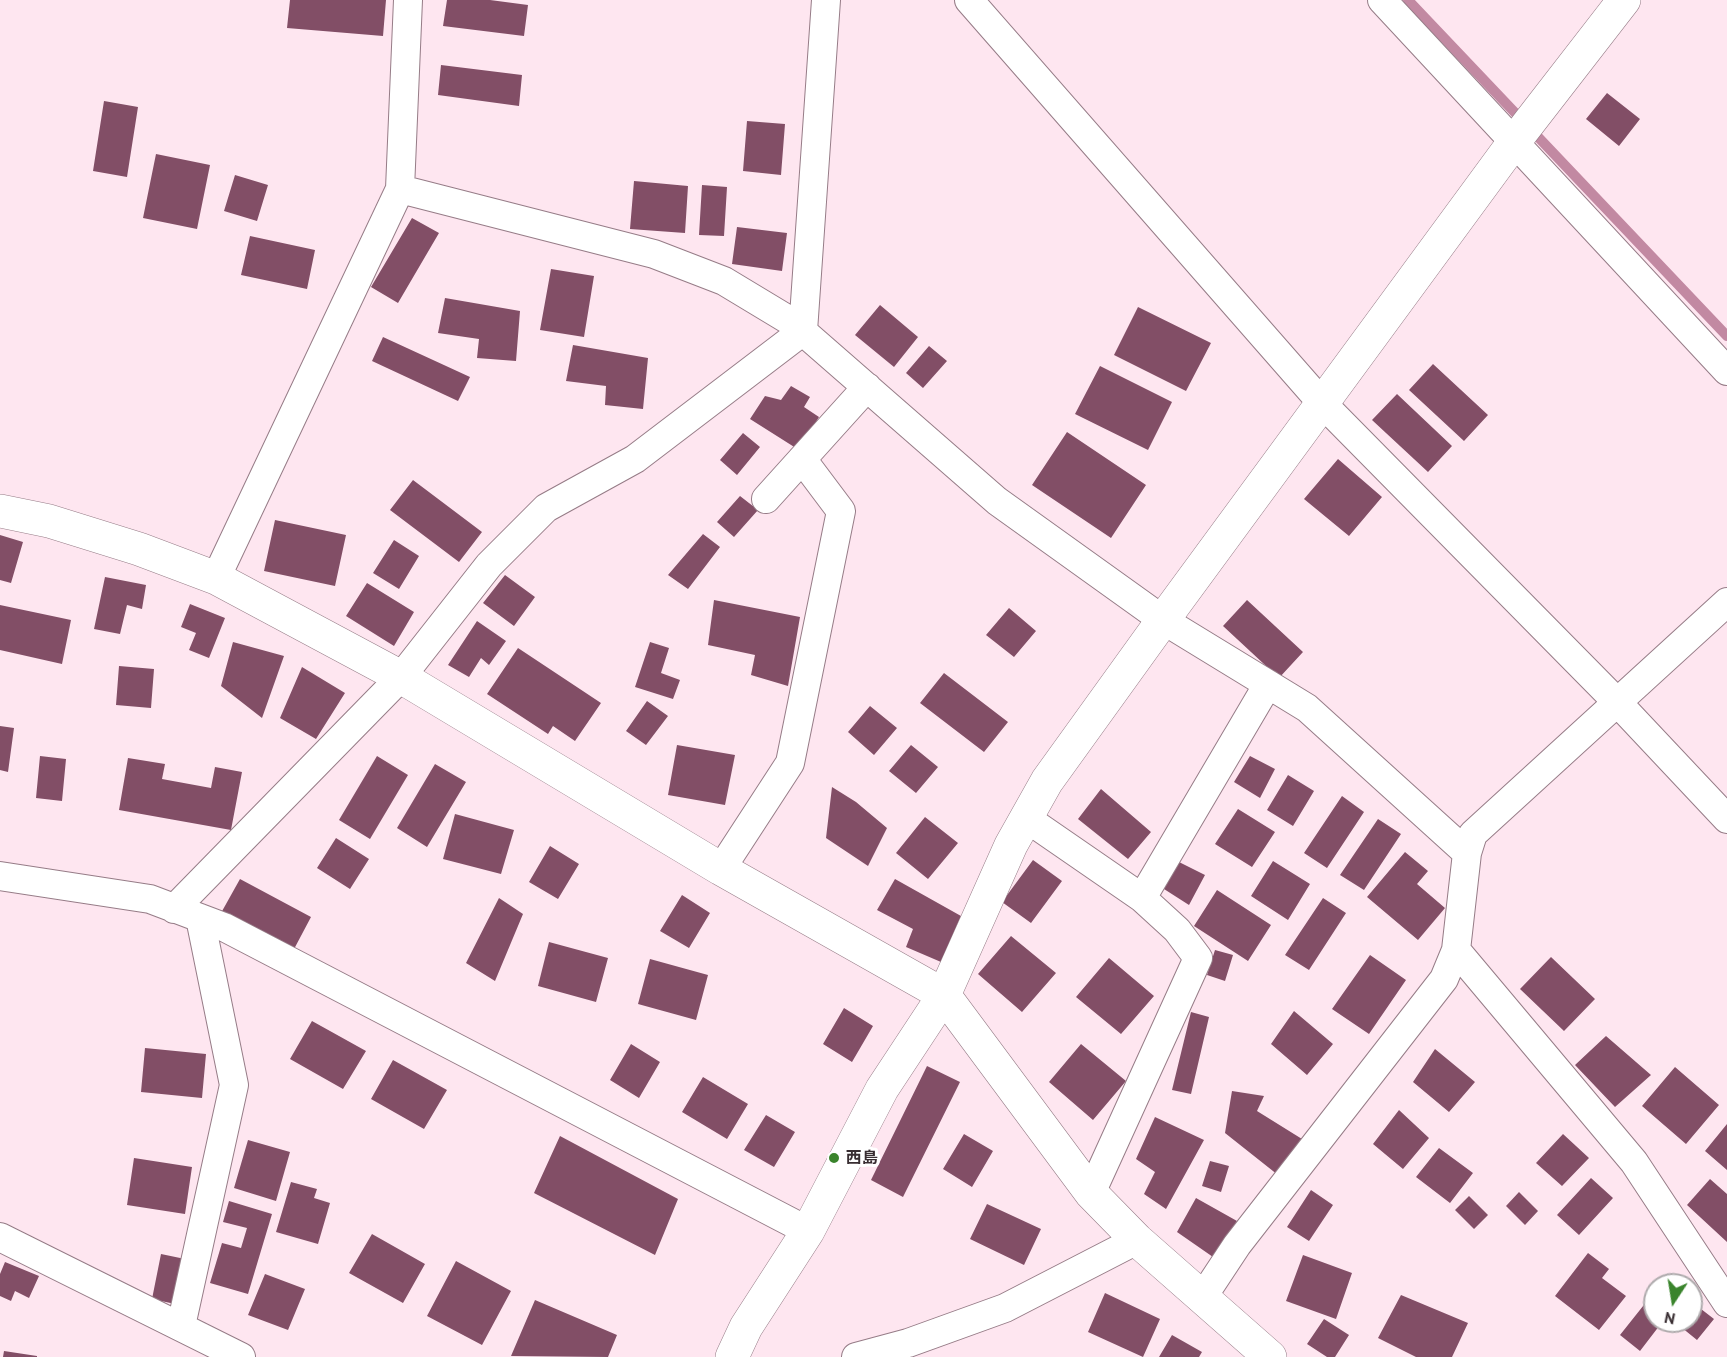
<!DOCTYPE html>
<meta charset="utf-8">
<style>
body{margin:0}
#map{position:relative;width:1727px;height:1357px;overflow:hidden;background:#fee6f0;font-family:"PT Sans",sans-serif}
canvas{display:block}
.north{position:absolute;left:1643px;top:1273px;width:60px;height:60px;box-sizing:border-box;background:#fff;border:2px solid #afabad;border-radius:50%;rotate:192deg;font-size:16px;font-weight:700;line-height:24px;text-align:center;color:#382d31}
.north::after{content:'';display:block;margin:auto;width:21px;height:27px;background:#3a842c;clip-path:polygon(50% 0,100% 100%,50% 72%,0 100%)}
</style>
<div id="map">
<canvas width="1727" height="1357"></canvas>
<div class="north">N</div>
</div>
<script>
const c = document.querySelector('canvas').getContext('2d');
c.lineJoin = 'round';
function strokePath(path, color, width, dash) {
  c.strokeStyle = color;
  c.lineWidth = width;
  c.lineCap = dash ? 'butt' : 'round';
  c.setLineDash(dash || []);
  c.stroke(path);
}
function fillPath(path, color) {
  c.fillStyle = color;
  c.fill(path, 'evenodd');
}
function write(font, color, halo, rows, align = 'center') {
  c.font = font + ' "PT Sans","Noto Sans JP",sans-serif';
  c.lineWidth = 6;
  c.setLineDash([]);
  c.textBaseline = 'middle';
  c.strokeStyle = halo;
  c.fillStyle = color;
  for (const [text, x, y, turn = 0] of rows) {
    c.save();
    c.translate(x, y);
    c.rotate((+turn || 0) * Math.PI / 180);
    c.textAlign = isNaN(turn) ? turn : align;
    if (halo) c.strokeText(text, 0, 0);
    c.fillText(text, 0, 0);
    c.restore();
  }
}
const stream = new Path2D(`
 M1408,0L1727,336`);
const building = new Path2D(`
 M290,0H386L383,36L287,28Z
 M447,0H490L528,5L524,36L443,26Z
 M441,65L522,75L519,106L438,95Z
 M1607,93L1640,119L1619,146L1586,119Z
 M104,101L138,107L127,177L93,171Z
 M747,121L785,124L781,175L743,171Z
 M156,154L210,165L197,229L143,218Z
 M235,175L268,185L257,221L224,211Z
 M634,181L688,186L685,233L630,229Z
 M702,185L727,187L724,236L699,235Z
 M412,218L439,233L398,303L371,287Z
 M737,227L787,233L782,271L732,264Z
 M250,236L315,250L307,289L241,275Z
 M551,269L594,276L584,337L540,330Z
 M445,298L520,311L516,361L477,358L479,339L438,333Z
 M880,305L918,337L894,367L855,335Z
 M1138,307L1211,343L1186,391L1114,355Z
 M383,337L470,377L458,401L372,361Z
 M573,345L648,358L643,409L605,405L606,386L566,381Z
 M929,346L947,361L923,388L906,373Z
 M1433,364L1488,415L1464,441L1409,390Z
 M1100,366L1172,402L1148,450L1075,414Z
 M791,386L810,397L804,407L819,417L799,450L750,419L765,396L781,400Z
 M1397,394L1452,446L1428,472L1372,420Z
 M1067,432L1146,485L1111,538L1032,485Z
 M743,433L760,447L737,475L720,460Z
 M1338,459L1382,497L1349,536L1304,499Z
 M413,480L482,532L459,562L390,510Z
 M740,496L758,510L734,537L717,522Z
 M275,520L346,535L335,586L264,571Z
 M703,534L720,547L688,589L668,575Z
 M0,535L23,542L11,583L0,580Z
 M394,540L419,556L399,589L373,573Z
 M505,575L535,597L514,626L483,603Z
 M105,577L146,585L142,609L127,605L120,634L94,629Z
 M367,583L414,612L394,646L346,616Z
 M714,600L800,617L788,686L751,675L755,655L708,645Z
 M1247,600L1303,652L1279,678L1223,626Z
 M190,604L225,618L209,658L189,650L196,633L181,627Z
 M0,605L71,620L62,664L0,650Z
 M1009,608L1036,631L1014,657L986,635Z
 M477,621L506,641L489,665L481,658L469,677L448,665Z
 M233,642L284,656L262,718L221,686Z
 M650,642L669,648L661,673L680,680L673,699L635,687Z
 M518,648L601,703L575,741L553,726L548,734L487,694Z
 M119,666L154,669L151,708L116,705Z
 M302,667L345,693L316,739L280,718Z
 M944,673L1008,722L984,752L920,703Z
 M647,701L668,716L646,745L626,731Z
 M870,706L897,728L874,755L848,732Z
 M0,726L14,728L8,772L0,770Z
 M677,745L735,755L725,805L668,795Z
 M911,745L938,767L916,793L889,771Z
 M40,756L66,759L62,801L36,798Z
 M377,756L408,775L370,839L339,820Z
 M1250,756L1275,769L1260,798L1234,782Z
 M128,758L165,764L162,779L211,788L215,767L242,772L231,830L119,810Z
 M435,764L466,782L427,847L397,828Z
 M1288,775L1314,791L1293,826L1267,810Z
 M832,787L856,802L887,828L868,866L826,838Z
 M1101,789L1151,832L1128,859L1078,819Z
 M1342,796L1364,812L1327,868L1304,853Z
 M1238,809L1275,832L1252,867L1215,844Z
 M455,814L514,830L501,874L443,859Z
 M925,817L958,843L928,879L896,853Z
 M1378,819L1401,834L1364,890L1340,875Z
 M336,838L369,859L350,889L317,868Z
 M550,846L579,864L558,899L529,882Z
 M1405,852L1428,871L1417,884L1445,908L1418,940L1367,897Z
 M1033,860L1062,881L1031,923L1002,902Z
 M1273,861L1310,884L1288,920L1251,896Z
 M1179,862L1205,875L1189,905L1164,889Z
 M240,879L311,917L293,951L221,913Z
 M895,879L961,916L941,962L906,947L913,929L877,910Z
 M1217,890L1271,925L1248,961L1194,926Z
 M682,895L710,913L689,948L660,931Z
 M499,898L523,914L495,981L466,963Z
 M1323,898L1346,913L1309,970L1285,955Z
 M1011,936L1056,973L1022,1012L978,974Z
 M549,942L608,958L596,1002L538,986Z
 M1215,950L1233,955L1225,981L1207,975Z
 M1370,955L1406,980L1369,1034L1332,1009Z
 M1551,957L1595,999L1564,1031L1520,989Z
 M1109,958L1154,996L1121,1034L1076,997Z
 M650,959L708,975L696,1020L638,1004Z
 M844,1008L873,1026L852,1062L823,1044Z
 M1294,1011L1333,1044L1307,1075L1271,1044Z
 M1191,1012L1209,1017L1191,1094L1172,1090Z
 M312,1021L366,1051L343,1089L290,1059Z
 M1606,1036L1651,1075L1615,1107L1575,1065Z
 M631,1044L660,1062L639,1098L610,1080Z
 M1081,1044L1126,1081L1093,1120L1049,1082Z
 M145,1048L206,1054L202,1098L141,1092Z
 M1435,1049L1475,1082L1449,1112L1413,1082Z
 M393,1060L447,1090L424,1129L371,1099Z
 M927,1066L960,1082L903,1197L871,1180Z
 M1675,1067L1719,1105L1686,1144L1642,1106Z
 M703,1077L748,1104L727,1139L682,1112Z
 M1232,1091L1264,1096L1257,1111L1302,1139L1278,1175L1225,1133Z
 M1399,1110L1429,1138L1403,1169L1373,1144Z
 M766,1115L795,1132L774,1167L744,1150Z
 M1155,1117L1204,1140L1166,1209L1144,1194L1155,1172L1136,1159Z
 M1727,1124V1170L1705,1151Z
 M964,1134L993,1151L972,1187L943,1169Z
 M1563,1134L1589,1158L1562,1186L1536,1163Z
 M560,1136L678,1199L655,1255L534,1193Z
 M248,1140L290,1152L276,1201L234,1188Z
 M1439,1148L1473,1173L1450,1203L1416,1177Z
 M134,1158L192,1167L185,1214L127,1205Z
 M1210,1161L1229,1166L1221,1192L1202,1186Z
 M1591,1178L1613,1198L1579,1235L1557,1215Z
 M1710,1179L1727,1194V1242L1687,1205Z
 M291,1182L317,1189L314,1198L330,1203L318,1244L276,1232Z
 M1311,1190L1333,1205L1309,1241L1287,1227Z
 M1519,1192L1538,1211L1525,1225L1506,1206Z
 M1469,1196L1488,1215L1474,1229L1455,1210Z
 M1196,1198L1237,1221L1213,1257L1177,1232Z
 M229,1201L272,1214L248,1294L210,1283L222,1243L241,1248L247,1228L223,1222Z
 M987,1204L1041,1229L1024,1265L970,1239Z
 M372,1234L425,1264L403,1303L349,1273Z
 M1588,1253L1609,1269L1602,1278L1626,1296L1599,1330L1555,1296Z
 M161,1254L185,1259L175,1304L152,1299Z
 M1303,1255L1352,1273L1336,1319L1286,1301Z
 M456,1261L511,1291L482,1345L427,1316Z
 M5,1262L39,1276L29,1298L15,1291L11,1301L0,1296V1274Z
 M265,1274L305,1289L288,1330L248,1315Z
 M1105,1293L1160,1319L1143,1357L1088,1332Z
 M1401,1295L1468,1323L1452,1357H1416L1378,1338Z
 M1651,1296L1655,1299V1321H1663L1640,1351L1620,1335Z
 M535,1300L617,1335L608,1357L511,1356Z
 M1692,1302L1714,1319L1697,1340L1676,1323L1678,1321H1691V1304Z
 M1324,1319L1349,1335L1335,1357H1327L1307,1344Z
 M1172,1335L1202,1352L1199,1357H1159Z
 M4,1351L37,1356V1357H3Z`);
const minor = new Path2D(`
 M969,0L1322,403L1617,702L1727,819
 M1382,0L1727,371
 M400,189L654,254L724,281L792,322L997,501L1163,620L1307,708L1467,853
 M766,499L867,387
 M216,578L400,189L408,0
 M1026,818L1142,898L1177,930L1198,958L1091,1193
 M721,869L790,763L841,511L802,459
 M0,876L150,899L224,927L808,1231
 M1142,898L1268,684
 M174,909L401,677L489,565L546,508L635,459L803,331L826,0
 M1456,950L1634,1162L1727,1303
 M0,1237L241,1357
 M1202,1298L1237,1245L1444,979L1456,950L1467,853L1473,834L1727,602
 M181,1326L234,1085L200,918
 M856,1357L908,1343L1005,1308L1137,1240`);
const tertiary = new Path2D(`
 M0,511L49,521L139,549L216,578L401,677L721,869L944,995L1091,1193L1137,1240L1270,1357
 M732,1357L746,1327L808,1231L882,1089L944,995L1011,845L1047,781L1163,620L1514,142L1624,0`);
const markers = [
 [834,1158,6,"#3a842c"]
];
const poiNames = [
 ["西島",846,1158]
];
strokePath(stream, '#c289a2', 10);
fillPath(building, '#824e66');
strokePath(minor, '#967c87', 30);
strokePath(tertiary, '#967c87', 34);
strokePath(minor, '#fff', 28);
strokePath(tertiary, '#fff', 33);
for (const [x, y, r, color] of markers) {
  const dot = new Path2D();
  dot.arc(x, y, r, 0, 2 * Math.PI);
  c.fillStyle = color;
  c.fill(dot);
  strokePath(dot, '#fff', 2);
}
write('bold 16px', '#382d31', '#fff', poiNames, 'left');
</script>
